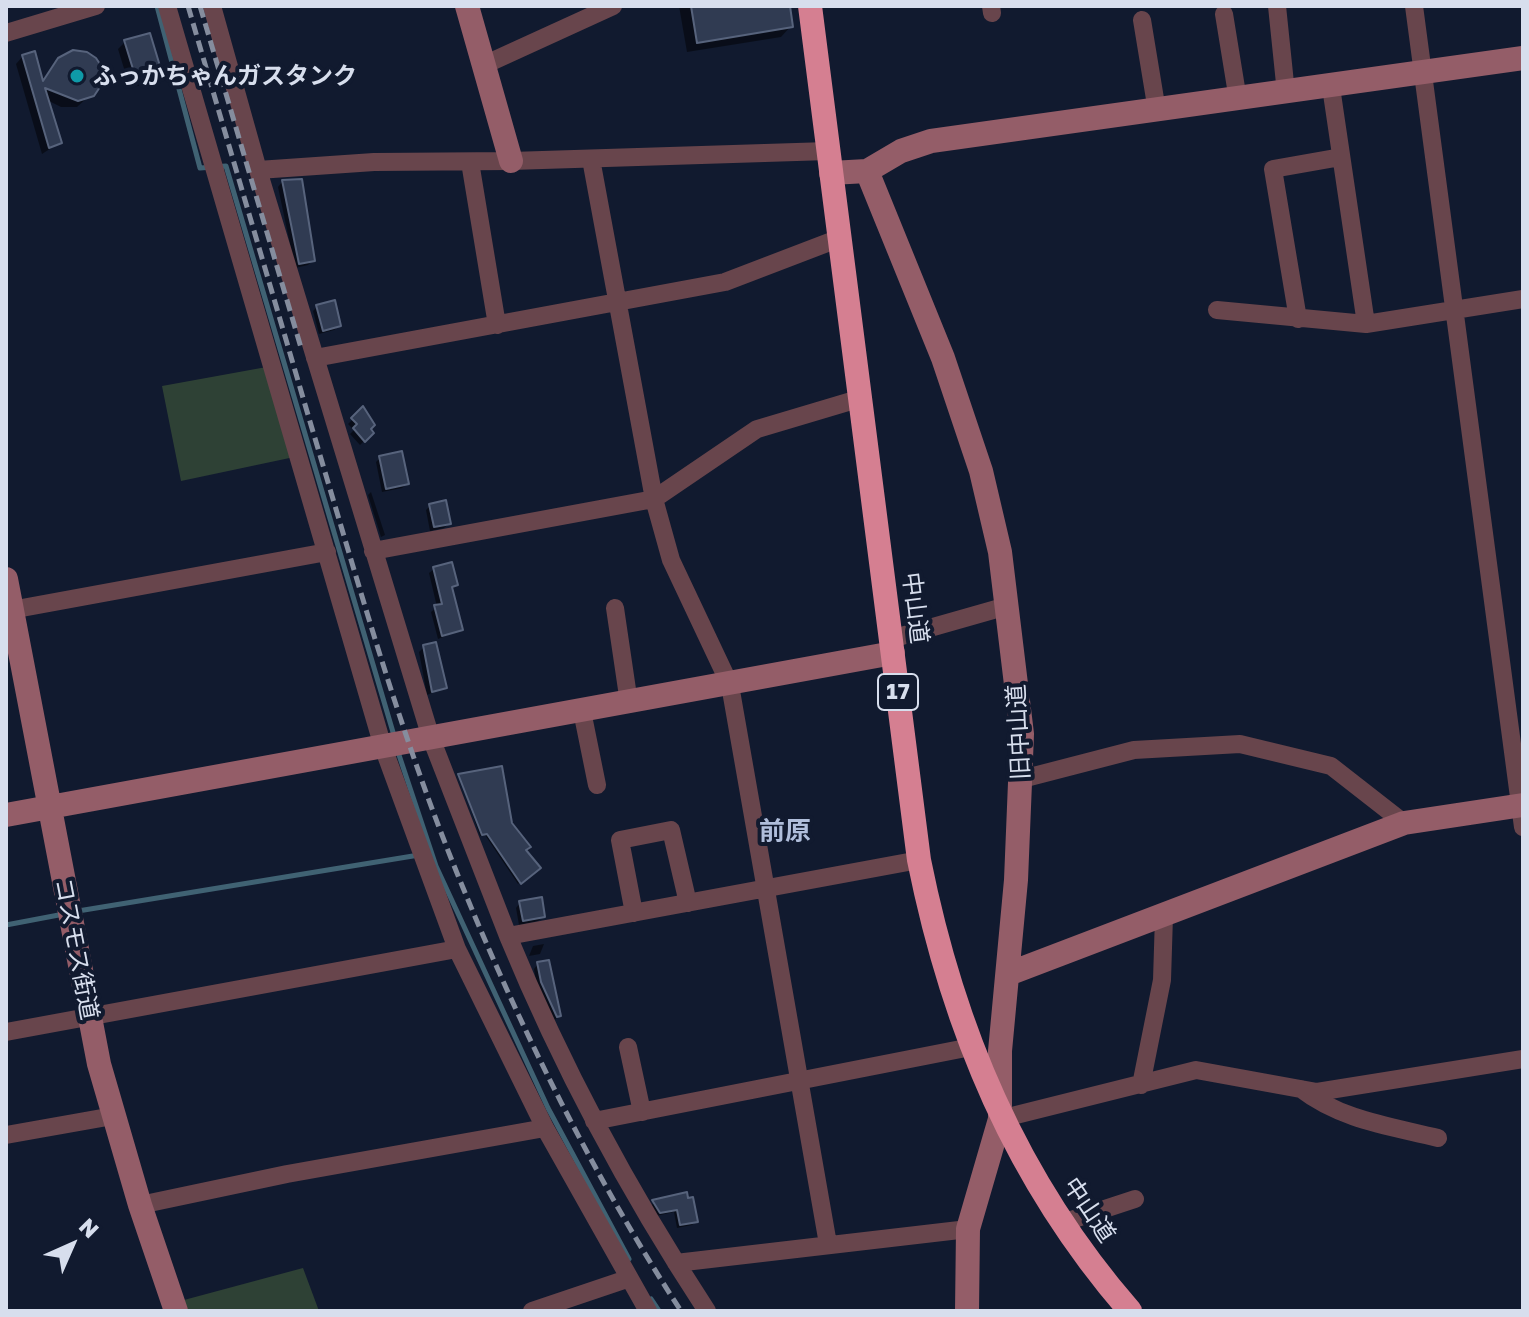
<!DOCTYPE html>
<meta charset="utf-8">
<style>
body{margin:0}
#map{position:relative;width:1529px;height:1317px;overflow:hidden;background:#111a2f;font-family:"Golos Text",sans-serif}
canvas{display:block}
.frame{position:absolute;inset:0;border:8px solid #d7deed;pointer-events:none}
.north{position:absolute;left:32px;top:1205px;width:80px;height:80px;-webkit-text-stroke:6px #111a2f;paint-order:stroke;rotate:45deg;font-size:22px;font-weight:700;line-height:32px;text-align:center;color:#d7deed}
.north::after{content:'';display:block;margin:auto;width:28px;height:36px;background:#d7deed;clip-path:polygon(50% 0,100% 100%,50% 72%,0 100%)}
</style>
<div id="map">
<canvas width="1529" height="1317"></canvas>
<div class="frame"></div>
<div class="north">N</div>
</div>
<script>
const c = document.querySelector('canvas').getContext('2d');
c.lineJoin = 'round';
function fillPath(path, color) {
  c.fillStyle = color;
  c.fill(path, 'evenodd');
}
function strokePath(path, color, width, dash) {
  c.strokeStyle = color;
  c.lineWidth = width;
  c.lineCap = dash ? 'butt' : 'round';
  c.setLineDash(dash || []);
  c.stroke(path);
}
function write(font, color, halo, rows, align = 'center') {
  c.font = font + ' "Golos Text","Noto Sans JP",sans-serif';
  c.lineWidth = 8;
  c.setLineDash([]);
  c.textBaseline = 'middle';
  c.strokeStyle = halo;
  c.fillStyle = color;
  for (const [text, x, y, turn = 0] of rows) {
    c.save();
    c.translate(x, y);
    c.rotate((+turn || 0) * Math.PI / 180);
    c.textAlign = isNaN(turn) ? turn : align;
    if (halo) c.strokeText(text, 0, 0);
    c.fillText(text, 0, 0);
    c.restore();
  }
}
const green = new Path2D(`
 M272,366L299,456L181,481L162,386Z
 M303,1268L319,1311H188L184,1300Z`);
const shadow = new Path2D(`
 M679,6H788L791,26L781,37L687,52Z
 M125,42L160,75L153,82L130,88L118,49Z
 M23,56L42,82L59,60L89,96L77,107H61L47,100L59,143L42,154L16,64Z
 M282,182L307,232L310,231L313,260L308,265L295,268L278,187Z
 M317,307L339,326L334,330L319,334L313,311Z
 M363,409L369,414L366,418L372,433L360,445L350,434L354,430L348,424Z
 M380,458L407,484L402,488L382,492L376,462Z
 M371,492L385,535L381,537L368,495Z
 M430,506L448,524L444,528L430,531L426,510Z
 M434,569L456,585L451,590L461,630L438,639L431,612L437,607L429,573Z
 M424,647L445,687L427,695L419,652Z
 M459,775L538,868L518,884L485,835L480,836Z
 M520,903L543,916L538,921L519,925L516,908Z
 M544,944L540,954L529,956L533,946Z
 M538,964L559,1015L555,1020L537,987L534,969Z
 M686,1194L696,1221L692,1225L677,1228L674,1212L656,1216L650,1205Z`);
const stream = new Path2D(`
 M157,6L200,168L226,166L395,739
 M398,752L436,866L548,1108L629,1259
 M78,911L419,855
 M6,925L64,914
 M651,1299L659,1311`);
const building = new Path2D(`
 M691,6H790L793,27L697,43Z
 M150,33L163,76L137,82L124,40Z
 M73,50L87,52L96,58L102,67V84L94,96L78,101L45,88L62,143L49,148L22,55L35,51L43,81L58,58Z
 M302,179L315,261L299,264L282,180Z
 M335,300L341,326L323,331L316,305Z
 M363,406L375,425L371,429L374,433L365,442L353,428L357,424L351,418Z
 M402,451L409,484L386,489L379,456Z
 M446,500L451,524L434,527L429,504Z
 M452,562L458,585L452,587L463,630L442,636L434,605L442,604L433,567Z
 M436,642L447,688L432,692L423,645Z
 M502,766L512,823L531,847L526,850L541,868L521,884L487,834L482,835L458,774Z
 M542,897L545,917L523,921L519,901Z
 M549,960L561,1016L557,1017L541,982L537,962Z
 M687,1192L688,1198L693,1197L698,1222L680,1225L677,1210L660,1213L652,1200Z`);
const street = new Path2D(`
 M167,6L383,747L457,949L545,1128L648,1311
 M212,6L258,170L431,738L508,936
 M991,6L992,13
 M1277,6L1286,93
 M1414,6L1523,827
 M1224,14L1238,100
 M1142,20L1157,111
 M6,33L96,6
 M484,65L613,6
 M1331,87L1366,324
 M591,159L654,499L671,560L730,685L828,1244
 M470,162L497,325
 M258,170L374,162L511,161L828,151
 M1217,310L1366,324L1523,299
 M1298,319L1273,169L1341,157
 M315,358L725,282L840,238
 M373,551L654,499L757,429L861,398
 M615,608L629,703
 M11,610L327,552
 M891,639L1007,606
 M582,711L597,785
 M1022,779L1134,750L1240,744L1331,766L1404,823
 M634,913L620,840L671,830L688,903
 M6,1032L457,949
 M628,1047L642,1112
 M1141,1085L1162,980L1164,916
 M1301,1089C1341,1120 1390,1126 1438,1138
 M1000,1119L1196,1070L1317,1092L1523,1059
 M594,1121L971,1047
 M6,1135L113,1116
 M140,1205L287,1174L545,1128
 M1062,1223L1135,1199
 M676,1263L968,1229
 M532,1311L627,1279
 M707,1311C629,1192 562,1067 508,936L919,860`);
const secondary = new Path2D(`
 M467,6L511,161
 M867,171L943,358L981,471L1000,552L1022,734L1016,880L1000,1051V1119L968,1229L967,1311
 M831,173L867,171L901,151L931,141L1523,58
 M6,579L99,1064L140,1205L176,1311
 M6,815L893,653
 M1008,974L1404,823L1523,805`);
const highway = new Path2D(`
 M810,6L919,860C953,1029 1016,1180 1130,1311`);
const rail = new Path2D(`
 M188,6C229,146 270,285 311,425C356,575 398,728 457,873C518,1024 592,1174 681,1311
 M200,6L302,351`);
const markers = [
 [77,76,8,"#0f9aa8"]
];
const shields = [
 [898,692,40]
];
const shieldNames = [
 ["17",898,692]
];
const poiNames = [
 ["ふっかちゃんガスタンク",93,76]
];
const streetNames = [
 ["中山道",915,608,83],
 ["旧中山道",1019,732,-93],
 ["コスモス街道",76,949,79],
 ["中山道",1089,1210,56]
];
const neighbourhoodNames = [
 ["前原",785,832]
];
fillPath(green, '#2e4135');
fillPath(shadow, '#0007');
strokePath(stream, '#406273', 5);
fillPath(building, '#303b52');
strokePath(building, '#57637c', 2);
strokePath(street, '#68454c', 18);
strokePath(secondary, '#945d68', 24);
strokePath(highway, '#d57f91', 24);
strokePath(rail, '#858d9e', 5, [12, 6]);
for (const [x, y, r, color] of markers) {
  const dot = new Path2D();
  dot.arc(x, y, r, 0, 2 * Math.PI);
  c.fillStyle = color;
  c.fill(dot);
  strokePath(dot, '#111a2f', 3);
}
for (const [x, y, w] of shields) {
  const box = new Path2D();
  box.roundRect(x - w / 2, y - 18, w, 36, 6);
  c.fillStyle = '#111a2f';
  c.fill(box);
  strokePath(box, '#d7deed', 2);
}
write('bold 22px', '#d7deed', null, shieldNames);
write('bold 24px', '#d7deed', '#111a2f', poiNames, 'left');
write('24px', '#d7deed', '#111a2f', streetNames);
write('bold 26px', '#b0bedb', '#111a2f', neighbourhoodNames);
</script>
